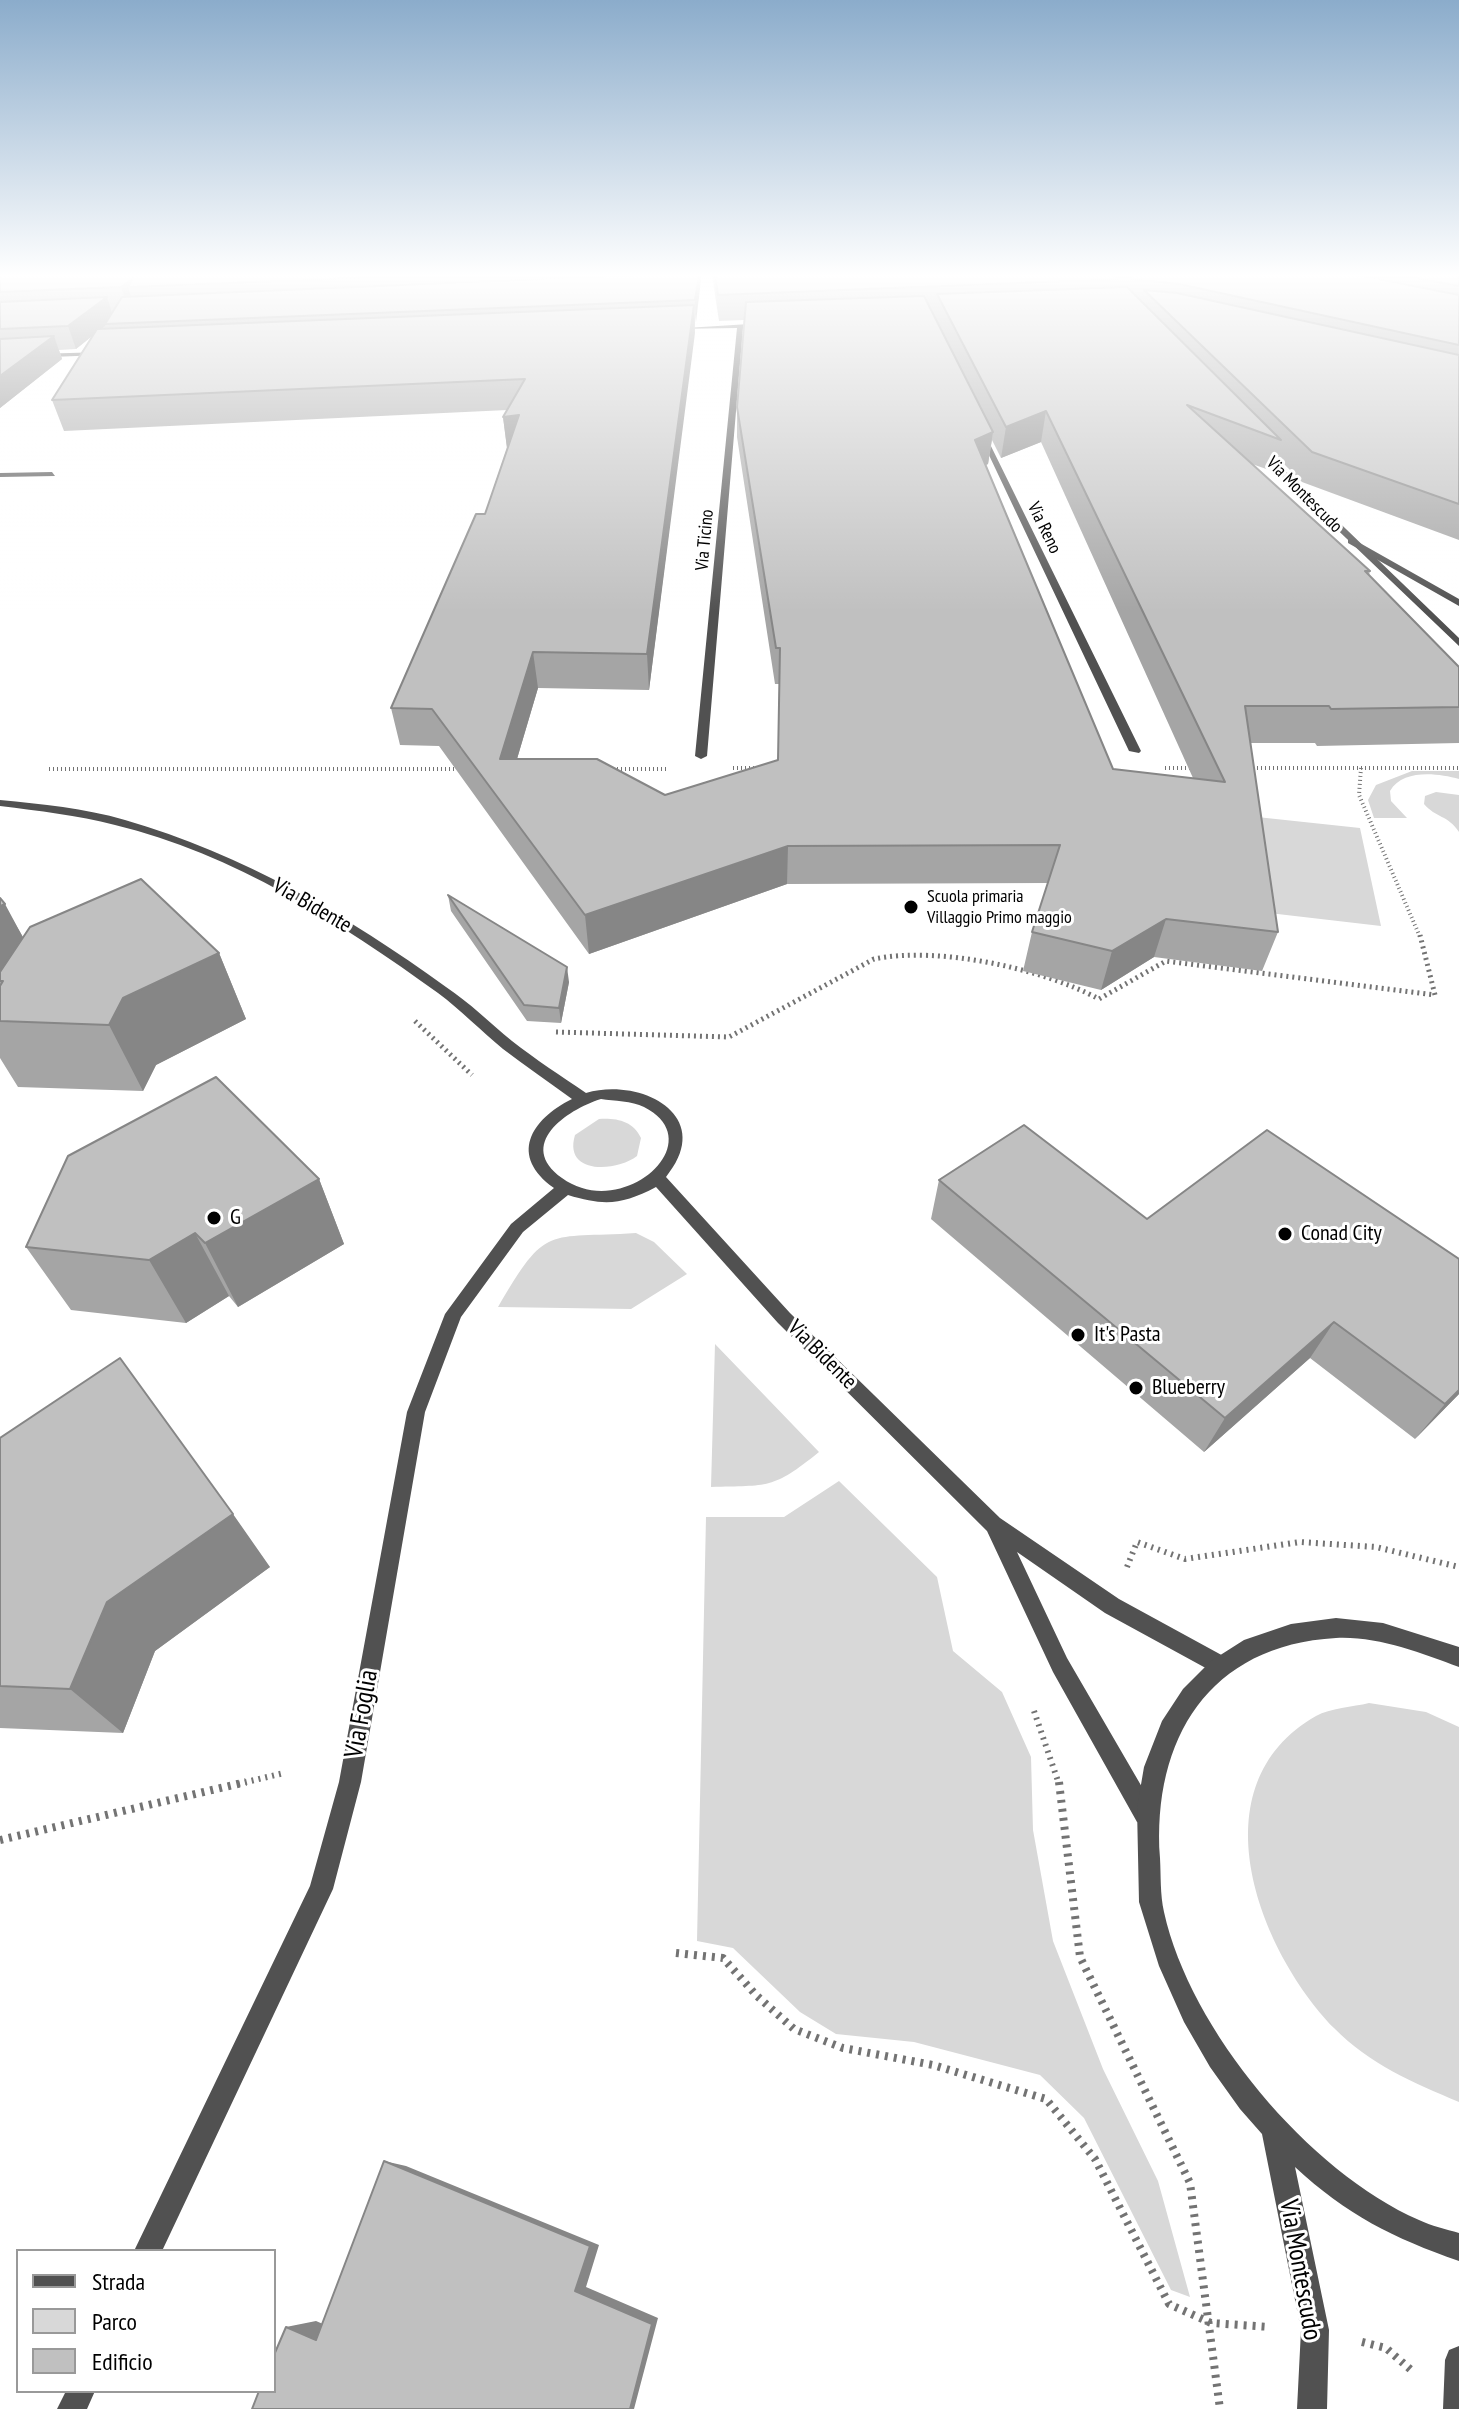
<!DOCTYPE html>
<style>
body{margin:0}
#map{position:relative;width:1459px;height:2409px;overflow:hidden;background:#fff;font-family:"PT Sans Narrow",sans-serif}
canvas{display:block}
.legend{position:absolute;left:16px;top:2249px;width:260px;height:144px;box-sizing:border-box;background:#fff;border:2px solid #999;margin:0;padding:10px 14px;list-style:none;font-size:24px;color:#000}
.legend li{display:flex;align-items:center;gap:16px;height:40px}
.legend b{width:40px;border:2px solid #999}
</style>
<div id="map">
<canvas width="1459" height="2409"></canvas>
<ul class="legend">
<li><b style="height:10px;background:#515151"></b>Strada</li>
<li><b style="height:22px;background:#d8d8d8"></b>Parco</li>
<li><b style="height:22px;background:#c0c0c0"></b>Edificio</li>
</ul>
</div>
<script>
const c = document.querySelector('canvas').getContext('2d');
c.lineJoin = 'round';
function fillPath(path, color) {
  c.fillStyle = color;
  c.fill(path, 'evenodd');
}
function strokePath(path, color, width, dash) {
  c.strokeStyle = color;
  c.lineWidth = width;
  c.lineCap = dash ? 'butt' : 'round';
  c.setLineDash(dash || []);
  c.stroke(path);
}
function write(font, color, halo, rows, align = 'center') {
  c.font = font + ' "PT Sans Narrow",sans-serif';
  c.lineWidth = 6;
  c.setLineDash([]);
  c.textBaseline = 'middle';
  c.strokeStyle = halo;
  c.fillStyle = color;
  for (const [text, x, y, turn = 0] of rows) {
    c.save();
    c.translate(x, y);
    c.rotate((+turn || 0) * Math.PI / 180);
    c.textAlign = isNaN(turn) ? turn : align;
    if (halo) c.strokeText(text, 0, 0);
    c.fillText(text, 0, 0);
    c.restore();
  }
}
const green = new Path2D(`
 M1412,771H1459V779C1437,773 1403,769 1390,791L1391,801L1407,818H1374L1368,800L1376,785Z
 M1436,792L1459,795V832C1448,815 1436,818 1424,804L1425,796Z
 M1257,817L1360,828L1381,926L1269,913Z
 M599,1119C617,1118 633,1121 641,1138L637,1156C616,1172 563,1175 575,1135Z
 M636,1233L654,1242L687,1274L631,1309L498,1307C547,1223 546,1239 636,1233Z
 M715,1344L819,1452C772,1490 769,1485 711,1487Z
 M839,1481L937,1577L953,1651L1002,1692L1031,1757L1033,1830L1053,1941L1103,2069L1158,2181L1190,2297L1171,2290L1084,2118L1040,2075L914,2042L836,2034L800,2012L733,1948L697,1941L706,1517H784Z
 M1369,1703L1426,1712L1459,1727V2102C1414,2083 1369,2064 1334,2028C1258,1949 1195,1785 1316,1716C1330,1708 1353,1707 1369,1703Z`);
const pathFar3 = new Path2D(`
 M733,768H755
 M1165,768H1195
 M1249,768H1459
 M1361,768L1359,795L1420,937
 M49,769H459
 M609,769H667`);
const pathFar2 = new Path2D(`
 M415,1021L472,1075
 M556,1032L729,1037L874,959C938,946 1041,968 1099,999L1166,961L1435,995L1420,935`);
const pathFar1 = new Path2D(`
 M1127,1567L1137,1542L1185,1559L1300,1542L1376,1547L1459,1567
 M1034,1711L1059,1784
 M238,1784L284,1773`);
const path = new Path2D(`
 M1059,1782L1080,1957L1190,2183L1220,2409
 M0,1840L246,1782
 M676,1953L723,1958L756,1995L794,2029L843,2048L933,2065L1046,2099L1095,2159L1169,2304L1211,2323L1270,2327
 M1362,2342L1386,2348L1411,2370`);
const service = new Path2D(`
 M52,472L55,476L0,477V473Z`);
const minor = new Path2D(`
 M765,323L767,326L743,328L707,756L701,759L695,756L737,328L670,329Z
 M104,352L102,355L0,359V355Z
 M979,434L986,436L1141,751L1139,753L1129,751Z
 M1351,538L1459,599V606L1348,543V539Z
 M0,800C42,804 84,808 125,820C243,854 348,916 446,987C470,1003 490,1023 512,1041C535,1059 561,1076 586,1093C640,1077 717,1115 666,1177L790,1313L1000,1518L1119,1599L1227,1658L1231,1665L1227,1672L1220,1676L1213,1672L1105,1613L1017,1552L1067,1658L1153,1806L1156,1814L1153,1822L1145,1825L1137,1822L1053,1672L987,1531L778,1323L656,1187C622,1205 604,1206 568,1195L523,1232L461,1317L425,1412L361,1782L333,1889L162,2251H134L310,1886L339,1782L407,1412L445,1314L511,1224L554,1188C509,1156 530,1120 572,1099C549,1082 525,1066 503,1049C481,1031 461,1010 438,993C341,923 233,853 115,825C77,815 39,811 0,806ZM601,1099C614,1101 632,1101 644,1107C713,1142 622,1222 562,1178C516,1145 566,1110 601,1099Z
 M66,2391H95L87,2409H57Z`);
const tertiary = new Path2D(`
 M1256,448H1262L1459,638V646L1256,452Z
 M1336,1618L1383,1623L1459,1647V1667C1420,1653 1378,1636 1336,1638C1209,1645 1152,1739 1160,1858C1161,1876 1160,1894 1164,1912C1190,2030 1309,2172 1419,2220C1431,2226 1446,2229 1459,2233V2261C1393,2238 1347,2215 1295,2167L1329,2330L1327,2409H1297L1301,2330L1262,2134L1240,2109L1210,2067L1184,2022L1159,1966L1139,1902L1137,1808L1144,1767L1162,1721L1183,1689L1211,1661L1244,1640L1291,1624Z
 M1459,2346V2409H1443L1445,2360L1449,2350Z`);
const wall = new Path2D(`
 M0,275H623V276H630V275H701L649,690L538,688L517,759L665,795L778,760L779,684H775L737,437V407L744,320L719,321L712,275H1459V540L1302,482L1276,456L1272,471L1252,464L1370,571L1369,575L1459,667V743L1317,746L1315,743H1250L1278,932L1262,971L1154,957L1101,990L1023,971L1032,932L1048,883L787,884L589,954L439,746L400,745L391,708L485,514L507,448L503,417L507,410L64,431L52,400L92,336L76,349L59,350L62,359L0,408ZM992,440L1001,458L1041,442L1193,778L1113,769L986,465L988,464Z
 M448,895L569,982L561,1023L527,1021L451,911Z
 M0,898L23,937L219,953L246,1019L156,1065L143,1091L18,1087L0,1058Z
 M1267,1130L1459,1394L1415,1439L1310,1358L1204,1452L931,1219L939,1180L1147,1219Z
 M319,1179L344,1244L238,1307L229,1296L186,1323L71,1310L26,1247Z
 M0,1438L270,1567L155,1651L123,1733L0,1728Z`);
const shadedWall = new Path2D(`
 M699,275H701V280L696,322L695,300Z
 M133,278L128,287L133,304L128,309L121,287Z
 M107,297L114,319L105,324V326L76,349L68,326Z
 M694,305L695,333L649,690L647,654Z
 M54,336L62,359L0,408V376Z
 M1046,411L1041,442L1001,458L1006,427Z
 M519,415L507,448L503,417Z
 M993,432L988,464L971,471L975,440Z
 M533,652L538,688L506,796L500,759Z
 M788,846L787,884L589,954L585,915Z
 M5,904L41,971L0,981V906Z
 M1166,919L1154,957L1101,990L1112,951Z
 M219,953L246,1019L156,1065L143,1091L109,1025L123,998Z
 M567,967L569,982L561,1023L559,1008Z
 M319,1179L344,1244L238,1307L205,1243Z
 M195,1233L229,1296L186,1323L149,1260Z
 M1334,1322L1310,1358L1204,1452L1225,1418Z
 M1459,1390V1394L1415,1439L1445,1404Z
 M233,1514L270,1567L155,1651L123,1733L70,1689L107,1602Z
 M384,2161L406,2166L599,2245L586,2287L658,2318L634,2409H630Z
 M316,2321L344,2333L316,2340L286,2327Z`);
const building = new Path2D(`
 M0,275H431L128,287L133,278L121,287L0,292Z
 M634,275H699L695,300L105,324L122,297Z
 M715,275H1114L1118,279L718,295Z
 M1128,275H1358L1459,295V345L1179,284L1132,279Z
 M1400,275H1459V286Z
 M1127,287L1281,440L1187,405L1370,571H1365L1459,667V707L1331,709L1329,706H1245L1278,932L1166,919L1112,951L1032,932L1060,845L788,846L585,915L432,709L391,708L476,514H485L519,415L503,417L525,379L52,400L97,329L694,305L647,654L533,652L500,759H597L665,795L778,760L780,648H776L737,407L746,302L924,296L993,432L975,440L1113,769L1225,782L1046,411L1006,427L937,294Z
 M1144,290L1177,293L1459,355V504L1312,452Z
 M107,297L68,326L0,329V302Z
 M54,336L0,376V339Z
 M141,879L219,953L123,998L109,1025L0,1021V986L3,981H0V972L30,927Z
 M448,895L567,967L559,1008L524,1005Z
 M0,898L5,904L0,906Z
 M216,1077L319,1179L205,1243L195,1233L149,1260L26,1247L68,1156Z
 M1024,1125L1147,1219L1267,1130L1459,1259V1390L1445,1404L1334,1322L1225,1418L939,1180Z
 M120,1358L233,1514L107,1602L70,1689L0,1686V1438Z
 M384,2161L590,2246L575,2291L652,2324L630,2409H252L259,2391H274V2355L286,2327L316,2340Z`);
const markers = [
 [911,907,8,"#000"],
 [214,1218,8,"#000"],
 [1285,1234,8,"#000"],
 [1078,1335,8,"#000"],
 [1136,1388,8,"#000"]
];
const farStreetnames = [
 ["Via Montescudo",1304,495,45],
 ["Via Reno",1044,528,64],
 ["Via Ticino",705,540,-85]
];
const farPoinames = [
 ["Scuola primaria",927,897],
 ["Villaggio Primo maggio",927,918]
];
const streetNames = [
 ["Via Bidente",312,906,30],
 ["Via Bidente",822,1355,45]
];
const poiNames = [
 ["G",230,1218],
 ["Conad City",1301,1234],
 ["It's Pasta",1094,1335],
 ["Blueberry",1152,1388]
];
const nearStreetnames = [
 ["Via Foglia",362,1714,-80],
 ["Via Montescudo",1300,2270,80]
];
fillPath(green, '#d8d8d8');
strokePath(pathFar3, '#737373', 4, [1, 3]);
strokePath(pathFar2, '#737373', 5, [2, 4]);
strokePath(pathFar1, '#737373', 6, [2, 5]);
strokePath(path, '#737373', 8, [3, 6]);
fillPath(service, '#515151');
fillPath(minor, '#515151');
fillPath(tertiary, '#515151');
fillPath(wall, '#a5a5a5');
fillPath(shadedWall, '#868686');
fillPath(building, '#c0c0c0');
strokePath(building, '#868686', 2);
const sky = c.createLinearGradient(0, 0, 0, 612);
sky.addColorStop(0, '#8baccb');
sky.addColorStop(0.45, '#fff');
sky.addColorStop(1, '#ffffff00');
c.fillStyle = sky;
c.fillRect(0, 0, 1459, 612);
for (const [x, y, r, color] of markers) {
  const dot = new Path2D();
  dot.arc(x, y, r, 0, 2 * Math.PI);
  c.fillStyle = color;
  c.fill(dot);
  strokePath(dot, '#fff', 3);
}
write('18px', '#000', '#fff', farStreetnames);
write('18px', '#000', '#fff', farPoinames, 'left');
write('22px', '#000', '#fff', streetNames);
write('22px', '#000', '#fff', poiNames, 'left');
write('26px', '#000', '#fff', nearStreetnames);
</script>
